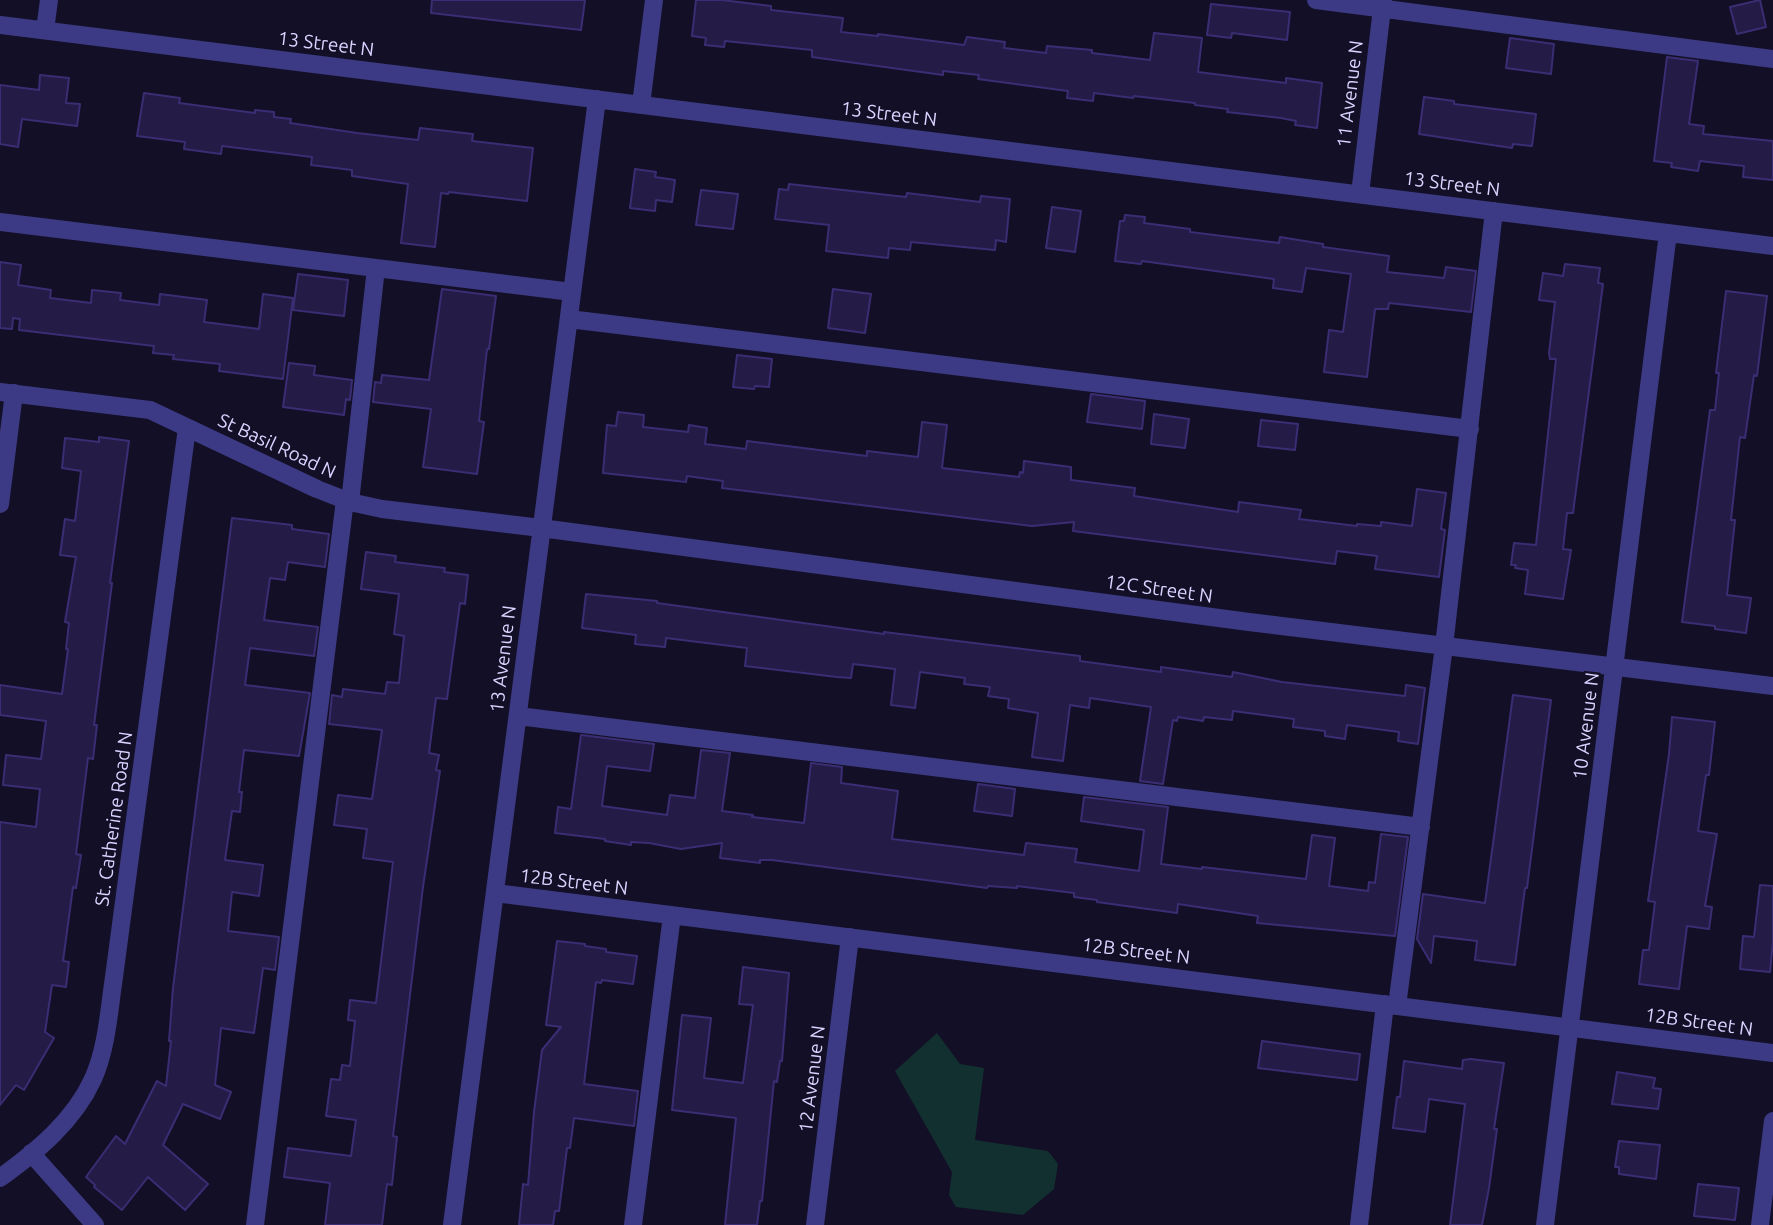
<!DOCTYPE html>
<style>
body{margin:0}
canvas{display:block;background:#130f26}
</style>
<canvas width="1773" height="1225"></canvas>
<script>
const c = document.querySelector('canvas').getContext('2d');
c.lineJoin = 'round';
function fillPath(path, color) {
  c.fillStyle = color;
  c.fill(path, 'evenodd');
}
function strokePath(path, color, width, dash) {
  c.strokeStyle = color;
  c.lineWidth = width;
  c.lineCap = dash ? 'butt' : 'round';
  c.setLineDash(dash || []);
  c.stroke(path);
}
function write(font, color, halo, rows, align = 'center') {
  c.font = font + ' Ubuntu,sans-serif';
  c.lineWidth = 5;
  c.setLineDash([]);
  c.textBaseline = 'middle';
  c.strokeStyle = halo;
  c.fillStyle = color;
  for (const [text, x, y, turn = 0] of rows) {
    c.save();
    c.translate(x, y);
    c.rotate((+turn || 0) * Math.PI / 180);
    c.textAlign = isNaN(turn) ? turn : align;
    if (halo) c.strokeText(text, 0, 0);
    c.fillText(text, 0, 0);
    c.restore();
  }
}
const green = new Path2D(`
 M937,1033L960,1064L984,1068L975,1140L1048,1151L1058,1164L1054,1189L1023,1215L956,1207L949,1195L952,1172L895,1071Z`);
const building = new Path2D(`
 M432,0H585L581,30L431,13Z
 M696,0H722L771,6V10L843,18L841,32L878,36V34L964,45L967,37L1005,42L1004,48L1046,53L1047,46L1092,50V53L1150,60L1154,33L1202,38L1198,72L1286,83V78L1322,83L1317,128L1295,125L1296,121L1281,118L1227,112L1228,109L1195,105V103L1134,96L1133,98L1094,93L1093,101L1067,98L1068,91L978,79L979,75L943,71V75L812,57V50L725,41L724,47L705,45L706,38L692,36Z
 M1760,0L1766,27L1737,34L1730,7Z
 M1211,4L1290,12L1287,40L1232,33L1231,38L1207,35Z
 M1510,38L1554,44L1551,74L1506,68Z
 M1667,57L1698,61L1689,124L1704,126L1703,134L1773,141V180L1743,177L1744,166L1700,161L1698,171L1671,167L1672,163L1654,161Z
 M40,75L69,78L66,103L80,104L77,126L22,119L18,147L0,144V85L39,90Z
 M144,93L180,98L179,103L255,113V110L274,112V117L291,119L290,123L357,133L418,140L420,128L473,134L472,141L533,148L527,201L449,192L448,194L441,193L435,247L401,243L408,184L352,176V170L311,165L312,157L222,146L221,154L184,149L185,142L137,136Z
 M1424,97L1454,101V104L1536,114L1532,146L1513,144L1512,148L1419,134Z
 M635,169L656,172L655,177L675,180L672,202L656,200L655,211L630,208Z
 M789,184L906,197L907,193L980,202L981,196L1010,199L1006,242L996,240L995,250L911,242L910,250L889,248L888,258L826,251L829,225L775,219L779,189L788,190Z
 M701,190L738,194L733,229L696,225Z
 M1052,207L1081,211L1075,252L1046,248Z
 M1125,215L1145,217L1144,223L1190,229V232L1279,243L1280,237L1323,244V247L1389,256L1387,272L1444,278L1446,267L1476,271L1471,312L1389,303L1388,309H1375L1367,377L1324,372L1329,330L1343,332L1351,274L1306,268L1302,292L1273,288L1274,279L1142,261L1141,264L1115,261L1120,221H1124Z
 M0,262L21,265L18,285L51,290L50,298L91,303L92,290L121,293L120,300L159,305L160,294L207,300L204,322L259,329L263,294L293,298L283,379L219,371L220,364L173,359L174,355L153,353L154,346L19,330L20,319L13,318L12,329L0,328Z
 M1565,264L1600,268L1598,283L1603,284L1573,513H1567L1563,549L1571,550L1563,599L1525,594L1528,570L1515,568L1516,565H1511L1514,543L1536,545L1556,359H1550L1549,353L1555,302L1539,300L1543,273L1563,276Z
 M298,274L348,280L344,316L293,310Z
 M442,289L496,296L489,349H487L479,421L484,422L477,474L423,467L431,409L373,402L375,382L381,383L382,375L429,380Z
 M833,289L871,294L865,333L828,328Z
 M1726,291L1767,296L1757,376L1754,375L1745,438L1740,437L1731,520H1735L1727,595L1751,598L1746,633L1715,629V626L1682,622L1710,410H1715L1719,373H1716Z
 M737,355L772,359L769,387L755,386L754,389L733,387Z
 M289,363L315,366L314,375L352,380L350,400L346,399L344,415L283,407Z
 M1091,394L1145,401L1142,429L1087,422Z
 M618,412L644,415L643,427L688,432L689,425L707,428L705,444L746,449L747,441L867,456V451L918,457L922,422L947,425L942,468L1019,477L1020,472L1023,473L1024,461L1071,467V480L1135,488L1134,496L1238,512L1239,502L1301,510L1299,519L1357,526V524L1381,526V522L1412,526L1417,489L1446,493L1441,529L1445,530L1439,577L1375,569L1377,556L1337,551L1335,564L1073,531L1074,522L1032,526L722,488L723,481L687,476L686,482L603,473L607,425L616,426Z
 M1154,414L1189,419L1185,448L1151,444Z
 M1261,420L1298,424L1295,450L1258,446Z
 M99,437L129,441L110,583H112L94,725H97L93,759L88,758L76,854L81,855L76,888L73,887L63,961L69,962L66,987L52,985L45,1032L54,1038L24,1090L16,1085L0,1105V822L36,827L40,789L3,785L6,755L41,759L46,721L0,715V685L62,694L68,649H66L69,623L65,622L76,557L60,555L65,519L75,521L81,471L62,468L65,438L99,442Z
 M232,518L292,525V529L329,534L325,567L288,562L285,580L270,578L264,620L318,627L314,656L250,648L245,685L310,693L299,756L244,750L239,792H242L240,812L232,811L225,860L263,865L259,896L232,892L228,931L279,937L275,970L263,968L254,1033L221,1028L215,1085L231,1092L220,1119L183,1104L163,1145L208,1184L185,1210L148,1177L122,1210L94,1187L95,1185L86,1177L116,1136L125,1144L157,1081L166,1086L171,1041H169L173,988Z
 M366,552L396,556L395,562L445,568L444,572L468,575L465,604L460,603L447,699L436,698L429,753L439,755L436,770L440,771L423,887L393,1136L397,1137L392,1185L387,1184L382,1225H325L330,1183L284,1177L288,1148L351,1156L356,1120L326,1116L331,1079L340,1080L342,1065L350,1066L355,1021L348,1020L350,1000L376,1003L393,862L363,858L367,829L334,825L338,795L372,799L382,730L329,724L332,695L342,697L343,689L385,694L387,682L399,683L404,636L394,634L399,594L361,589Z
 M586,594L657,601V603L884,634V632L1080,656V661L1161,672V667L1232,677L1233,672L1282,682L1405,696L1406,685L1425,688L1418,744L1398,741L1399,732L1347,725L1345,739L1325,736V731L1293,727L1294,719L1233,711L1232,720L1204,717L1203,721L1178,717L1177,721L1173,720L1163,784L1140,781L1151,707L1090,698L1089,708L1070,705L1063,761L1032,757L1038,713L1008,708L1009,699L988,696L990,687L964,684L965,678L920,672L915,708L891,705L895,669L853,664L851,678L837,677L745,666L747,648L666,638L665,647L635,644L636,635L582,628Z
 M1513,695L1551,700L1527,888H1525L1515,965L1475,960L1477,941L1434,936L1431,963L1417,939L1423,894L1485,903Z
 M1672,717L1715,722L1709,775H1706L1698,831L1717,834L1705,906L1712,907L1709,929L1687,926L1679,989L1639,984L1643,950H1649L1655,902L1648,901L1669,754Z
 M581,735L654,744L650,771L607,766L602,806L667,815L670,795L695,798L701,750L730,753L722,811L753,815L752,817L804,823L811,763L842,767L841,783L898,791L892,839L1024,855L1026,843L1077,849L1075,862L1139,871L1144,830L1081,821L1084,797L1168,807L1161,864L1202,869V867L1306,879L1312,835L1335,838L1329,886L1368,891L1369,882L1375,883L1381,834L1408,837L1395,936L1257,923L1258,916L1178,904L1177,913L1097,902V900L1074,897V893L1017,886V888L988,886L987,888L772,860H760V863L720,858L722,843L681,849L649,843L631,842V845L605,841V839L555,833L558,807L571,809Z
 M978,784L1015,789L1012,816L974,811Z
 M1760,885L1773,886V941L1770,972L1740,969L1743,936L1754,937Z
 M557,941L585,944V946L606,949V952L637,956L633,984L602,980L601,983L596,982L584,1084L638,1091L634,1126L574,1118L570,1148H567L559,1211H555L553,1225H519L523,1184L528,1185L534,1112L542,1050L561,1027L546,1025Z
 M743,967L789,973L782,1061H780L777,1082L774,1081L762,1201H760L757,1225H725L736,1118L672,1110L682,1015L711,1018L704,1078L743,1083L753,1005L739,1004Z
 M1262,1041L1360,1054L1357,1080L1258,1068Z
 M1471,1059L1504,1063L1494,1129H1497L1489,1188L1482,1225H1450L1465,1104L1429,1099L1425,1132L1393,1128L1397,1097H1400L1404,1061L1462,1069L1463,1060Z
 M1617,1072L1655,1078L1653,1088L1661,1089L1658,1109L1612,1104Z
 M1619,1141L1660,1145L1656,1179L1619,1174V1167H1615Z
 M1698,1184L1739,1188L1735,1220L1694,1216Z`);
const minor = new Path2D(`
 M1316,0L1773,59
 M0,25L1773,246
 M45,30L49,0
 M641,105L654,0
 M1360,194L1383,0
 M0,222L572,292
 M569,319L1470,429
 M0,392L150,410L317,489L350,502L382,509L541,528L1249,622L1773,686
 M350,502L376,268
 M0,504L14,393
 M518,716L1421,827
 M495,893L1773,1053
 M1397,1006L1444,646L1494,211
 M31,1153L95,1225
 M0,1178C36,1152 74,1121 93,1079C107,1048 109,1010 114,977L187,428
 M255,1225L345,500
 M452,1225L597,99
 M633,1225L672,915
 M815,1225L850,937
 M1359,1225L1385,1004
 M1545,1225L1668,233
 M1760,1225L1773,1121`);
const streetNames = [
 ["13 Street N",326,44,7],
 ["11 Avenue N",1350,94,-83],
 ["13 Street N",889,114,7],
 ["13 Street N",1452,184,7],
 ["St Basil Road N",277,446,25],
 ["12C Street N",1159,589,8],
 ["13 Avenue N",503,659,-83],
 ["10 Avenue N",1586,726,-83],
 ["St. Catherine Road N",114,819,-82],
 ["12B Street N",574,882,7],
 ["12B Street N",1136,951,7],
 ["12B Street N",1699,1022,8],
 ["12 Avenue N",812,1079,-83]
];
fillPath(green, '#12302f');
fillPath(building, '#241b47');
strokePath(building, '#3b2d73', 2);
strokePath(minor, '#3d3a85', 18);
write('19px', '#d9d4ff', '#130f26', streetNames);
</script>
